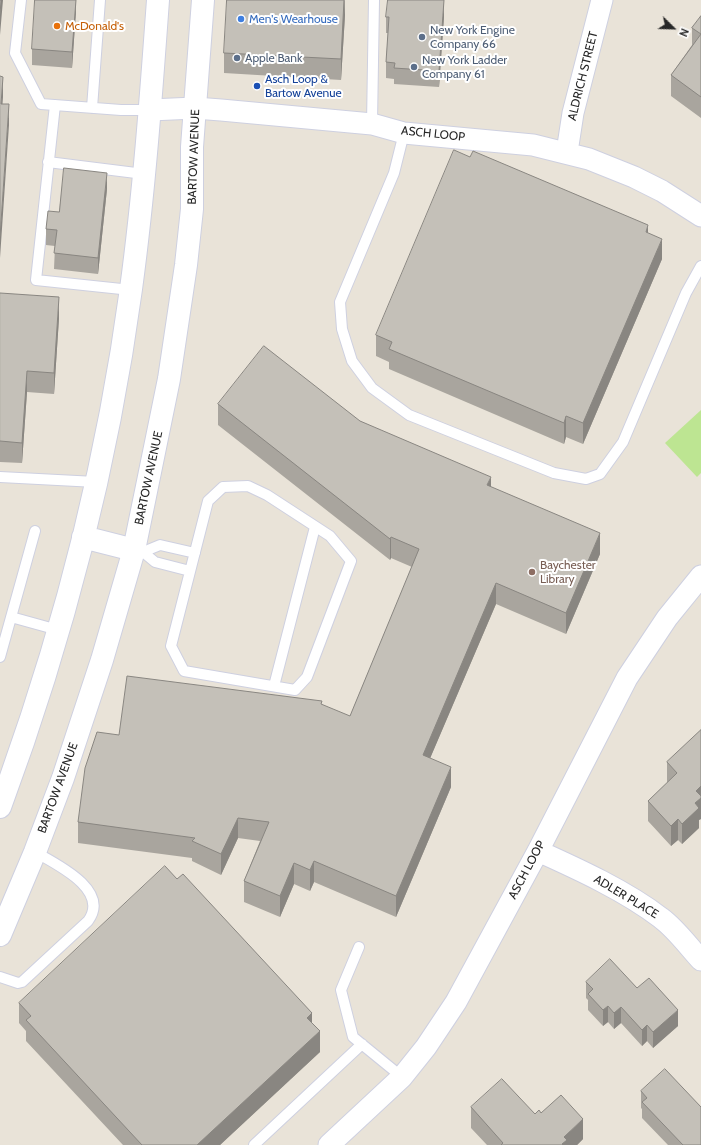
<!DOCTYPE html>
<style>
body{margin:0}
#map{position:relative;width:701px;height:1145px;overflow:hidden;background:#e9e3d8;font-family:Cabin,sans-serif}
canvas{display:block}
.north{position:absolute;left:653px;top:8px;width:40px;height:40px;-webkit-text-stroke:3px #fff;paint-order:stroke;rotate:113deg;font-size:11px;font-weight:700;line-height:16px;text-align:center;color:#272727}
.north::after{content:'';display:block;margin:auto;width:14px;height:18px;background:#272727;clip-path:polygon(50% 0,100% 100%,50% 72%,0 100%)}
</style>
<div id="map">
<canvas width="701" height="1145"></canvas>
<div class="north">N</div>
</div>
<script>
const c = document.querySelector('canvas').getContext('2d');
c.lineJoin = 'round';
function fillPath(path, color) {
  c.fillStyle = color;
  c.fill(path, 'evenodd');
}
function strokePath(path, color, width, dash) {
  c.strokeStyle = color;
  c.lineWidth = width;
  c.lineCap = dash ? 'butt' : 'round';
  c.setLineDash(dash || []);
  c.stroke(path);
}
function write(font, color, halo, rows, align = 'center') {
  c.font = font + ' Cabin,sans-serif';
  c.lineWidth = 4;
  c.setLineDash([]);
  c.textBaseline = 'middle';
  c.strokeStyle = halo;
  c.fillStyle = color;
  for (const [text, x, y, turn = 0] of rows) {
    c.save();
    c.translate(x, y);
    c.rotate((+turn || 0) * Math.PI / 180);
    c.textAlign = isNaN(turn) ? turn : align;
    if (halo) c.strokeText(text, 0, 0);
    c.fillText(text, 0, 0);
    c.restore();
  }
}
const pitch = new Path2D(`
 M701,410V473L697,477L665,443Z`);
const lane = new Path2D(`
 M21,0L15,53L41,104L121,110H150
 M55,105L36,280L131,290
 M92,108L100,0
 M372,124L374,0
 M404,133L394,173L340,302L342,329L352,361L372,388L409,415L554,473L586,479L600,474L623,442L686,293L701,266
 M48,162L144,174
 M0,477L96,482
 M248,486L267,495L330,536L351,561L307,677L295,690L184,671L171,646L208,501L223,487Z
 M190,571L155,562L143,552L160,545L195,553
 M11,617L58,630
 M0,657L35,531
 M274,686L315,527
 M359,947L341,990L353,1037L402,1077
 M0,977L18,983L22,982L88,921C111,890 56,864 35,852
 M254,1145L362,1044`);
const street = new Path2D(`
 M150,110L195,108L221,110L372,124L404,133L533,145L589,159L634,177L662,191L701,216
 M567,152L573,113L602,0
 M538,851C578,869 626,891 661,918C676,929 688,946 701,960
 M329,1145L402,1077L426,1047L456,1002L538,851L627,678L667,618L701,576`);
const secondary = new Path2D(`
 M83,537L134,550
 M0,807C62,640 107,466 131,289C144,193 151,97 158,0
 M0,935L35,852L63,778L102,660L134,550L169,379L186,265L192,209V147L203,0`);
const wall = new Path2D(`
 M76,0V11L72,68L32,65V49Z
 M345,0V15L341,80L224,73V53Z
 M701,16V118L671,96V75L692,45V28Z
 M386,17H444L439,87L394,84V79L386,78V62L388,33H386Z
 M107,189L98,274L54,269L55,246L46,245V229L59,212Z
 M648,233L662,259L583,444L566,437L564,444L389,369V362L376,356V335Z
 M0,293L59,318L54,394L27,392L22,463L0,462Z
 M218,404L360,421L491,487L600,554L566,634L496,604L430,758L451,787L396,917L314,882L310,891L294,884L280,917L244,902V881L260,841L238,838L221,875L192,861V858L78,843V822L119,735L350,716L412,567L391,558L390,560L218,425Z
 M701,730V819L699,820V828L682,844L678,840L671,846L648,821V801L667,783V762Z
 M586,982L637,988L678,1026L653,1048L647,1041L642,1046L621,1023L614,1029L608,1022L603,1026L588,1010V1000L586,998Z
 M19,1003L312,1023L320,1052L220,1145H123L26,1041V1031L19,1023Z
 M641,1091L701,1145H668L642,1118V1109L641,1108Z
 M471,1107L535,1114L541,1113L583,1139L577,1145H487L471,1128Z`);
const shadedWall = new Path2D(`
 M1,0H3L0,35V15Z
 M76,0V11L72,68V52Z
 M344,0L345,15L341,80V59Z
 M444,0V17L439,87V71Z
 M3,77V97L1,125V104Z
 M9,104V125L0,258V237Z
 M107,173V189L98,274V258Z
 M648,225V246L646,232Z
 M662,239V259L583,444V423Z
 M59,297V318L54,394V373Z
 M27,371V392L22,463V443Z
 M566,416V437L564,444V423Z
 M491,477V497L487,485Z
 M600,533V554L566,634V613Z
 M391,537V558L390,560V539Z
 M496,583V604L423,775V755Z
 M451,767V787L396,917V896Z
 M701,786V819L699,820V828L682,844V824L696,791Z
 M238,818V838L221,875V854Z
 M678,819V840L671,846V826Z
 M314,861V882L310,891V870Z
 M294,863V884L280,917V896Z
 M608,1006V1022L603,1026V1010Z
 M621,1007V1023L614,1029V1013Z
 M678,1010V1026L653,1048V1032Z
 M312,1013V1034L307,1018Z
 M647,1025V1041L642,1046V1030Z
 M320,1031V1052L220,1145H197Z
 M583,1119V1139L577,1145H562L564,1137Z`);
const building = new Path2D(`
 M0,0H1L0,15Z
 M35,0H76L72,52L32,49Z
 M227,0H344L341,59L224,53Z
 M388,0H444L439,71L394,68L395,63L386,62L389,17H386Z
 M701,16V97L671,75L701,34L692,28Z
 M0,76L3,77L1,104H9L0,237Z
 M454,150L470,157L473,151L648,225L646,232L662,239L583,423L566,416L564,423L389,349L392,342L376,335Z
 M64,168L107,173L98,258L54,253L57,230L46,229L48,211L59,212Z
 M0,293L59,297L54,373L27,371L22,443L0,441Z
 M264,346L360,421L491,477L487,485L600,533L566,613L496,583L423,755L451,767L396,896L314,861L310,870L294,863L280,896L244,881L269,822L238,818L221,854L192,841L195,838L78,822L85,768L97,732L119,735L127,676L322,701L321,704L350,716L419,549L391,537L390,539L218,404Z
 M701,730V786L696,791L701,796V798L695,803L699,808L682,824L678,819L671,826L648,801L677,773L667,762Z
 M165,866L177,879L183,874L312,1013L307,1018L320,1031L197,1145H142L26,1020L31,1016L19,1003Z
 M610,959L637,988L649,978L678,1010L653,1032L647,1025L642,1030L621,1007L614,1013L608,1006L603,1010L588,994L593,989L586,982Z
 M665,1069L701,1107V1145H683L642,1102L647,1098L641,1091Z
 M502,1079L535,1114L539,1110L541,1113L561,1095L583,1119L564,1137L567,1140L562,1144L563,1145H501L503,1143L471,1107Z`);
const markers = [
 [241,19,4,"#3f7fe0"],
 [57,26,4,"#e8710a"],
 [422,37,4,"#5c6f8a"],
 [237,58,4,"#5c6f8a"],
 [414,67,4,"#5c6f8a"],
 [257,86,4,"#1a4fb4"],
 [532,572,4,"#8d6e63"]
];
const shopNames = [
 ["Men's Wearhouse",249,19]
];
const foodNames = [
 ["McDonald's",65,26]
];
const serviceNames = [
 ["New York Engine",430,30],
 ["Company 66",430,44],
 ["Apple Bank",245,58],
 ["New York Ladder",422,60],
 ["Company 61",422,74]
];
const streetNames = [
 ["ALDRICH STREET",583,76,-76],
 ["ASCH LOOP",433,134,6],
 ["BARTOW AVENUE",194,157,-88],
 ["BARTOW AVENUE",149,478,-78],
 ["BARTOW AVENUE",58,788,-70],
 ["ASCH LOOP",527,870,-62],
 ["ADLER PLACE",626,897,31]
];
const transitNames = [
 ["Asch Loop &",265,79],
 ["Bartow Avenue",265,93]
];
const educationNames = [
 ["Baychester",540,565],
 ["Library",540,579]
];
fillPath(pitch, '#bde592');
strokePath(lane, '#ced0e0', 12);
strokePath(street, '#ced0e0', 23);
strokePath(secondary, '#ced0e0', 24);
strokePath(lane, '#fff', 10);
strokePath(street, '#fff', 21);
strokePath(secondary, '#fff', 22);
fillPath(wall, '#a9a59e');
fillPath(shadedWall, '#898681');
fillPath(building, '#c4c0b8');
strokePath(building, '#898681', 1);
for (const [x, y, r, color] of markers) {
  const dot = new Path2D();
  dot.arc(x, y, r, 0, 2 * Math.PI);
  c.fillStyle = color;
  c.fill(dot);
  strokePath(dot, '#fff', 1.5);
}
write('12px', '#366cbe', '#fff', shopNames, 'left');
write('12px', '#c56008', '#fff', foodNames, 'left');
write('12px', '#4e5e75', '#fff', serviceNames, 'left');
write('12px', '#272727', '#fff', streetNames);
write('12px', '#164399', '#fff', transitNames, 'left');
write('12px', '#785e54', '#fff', educationNames, 'left');
</script>
